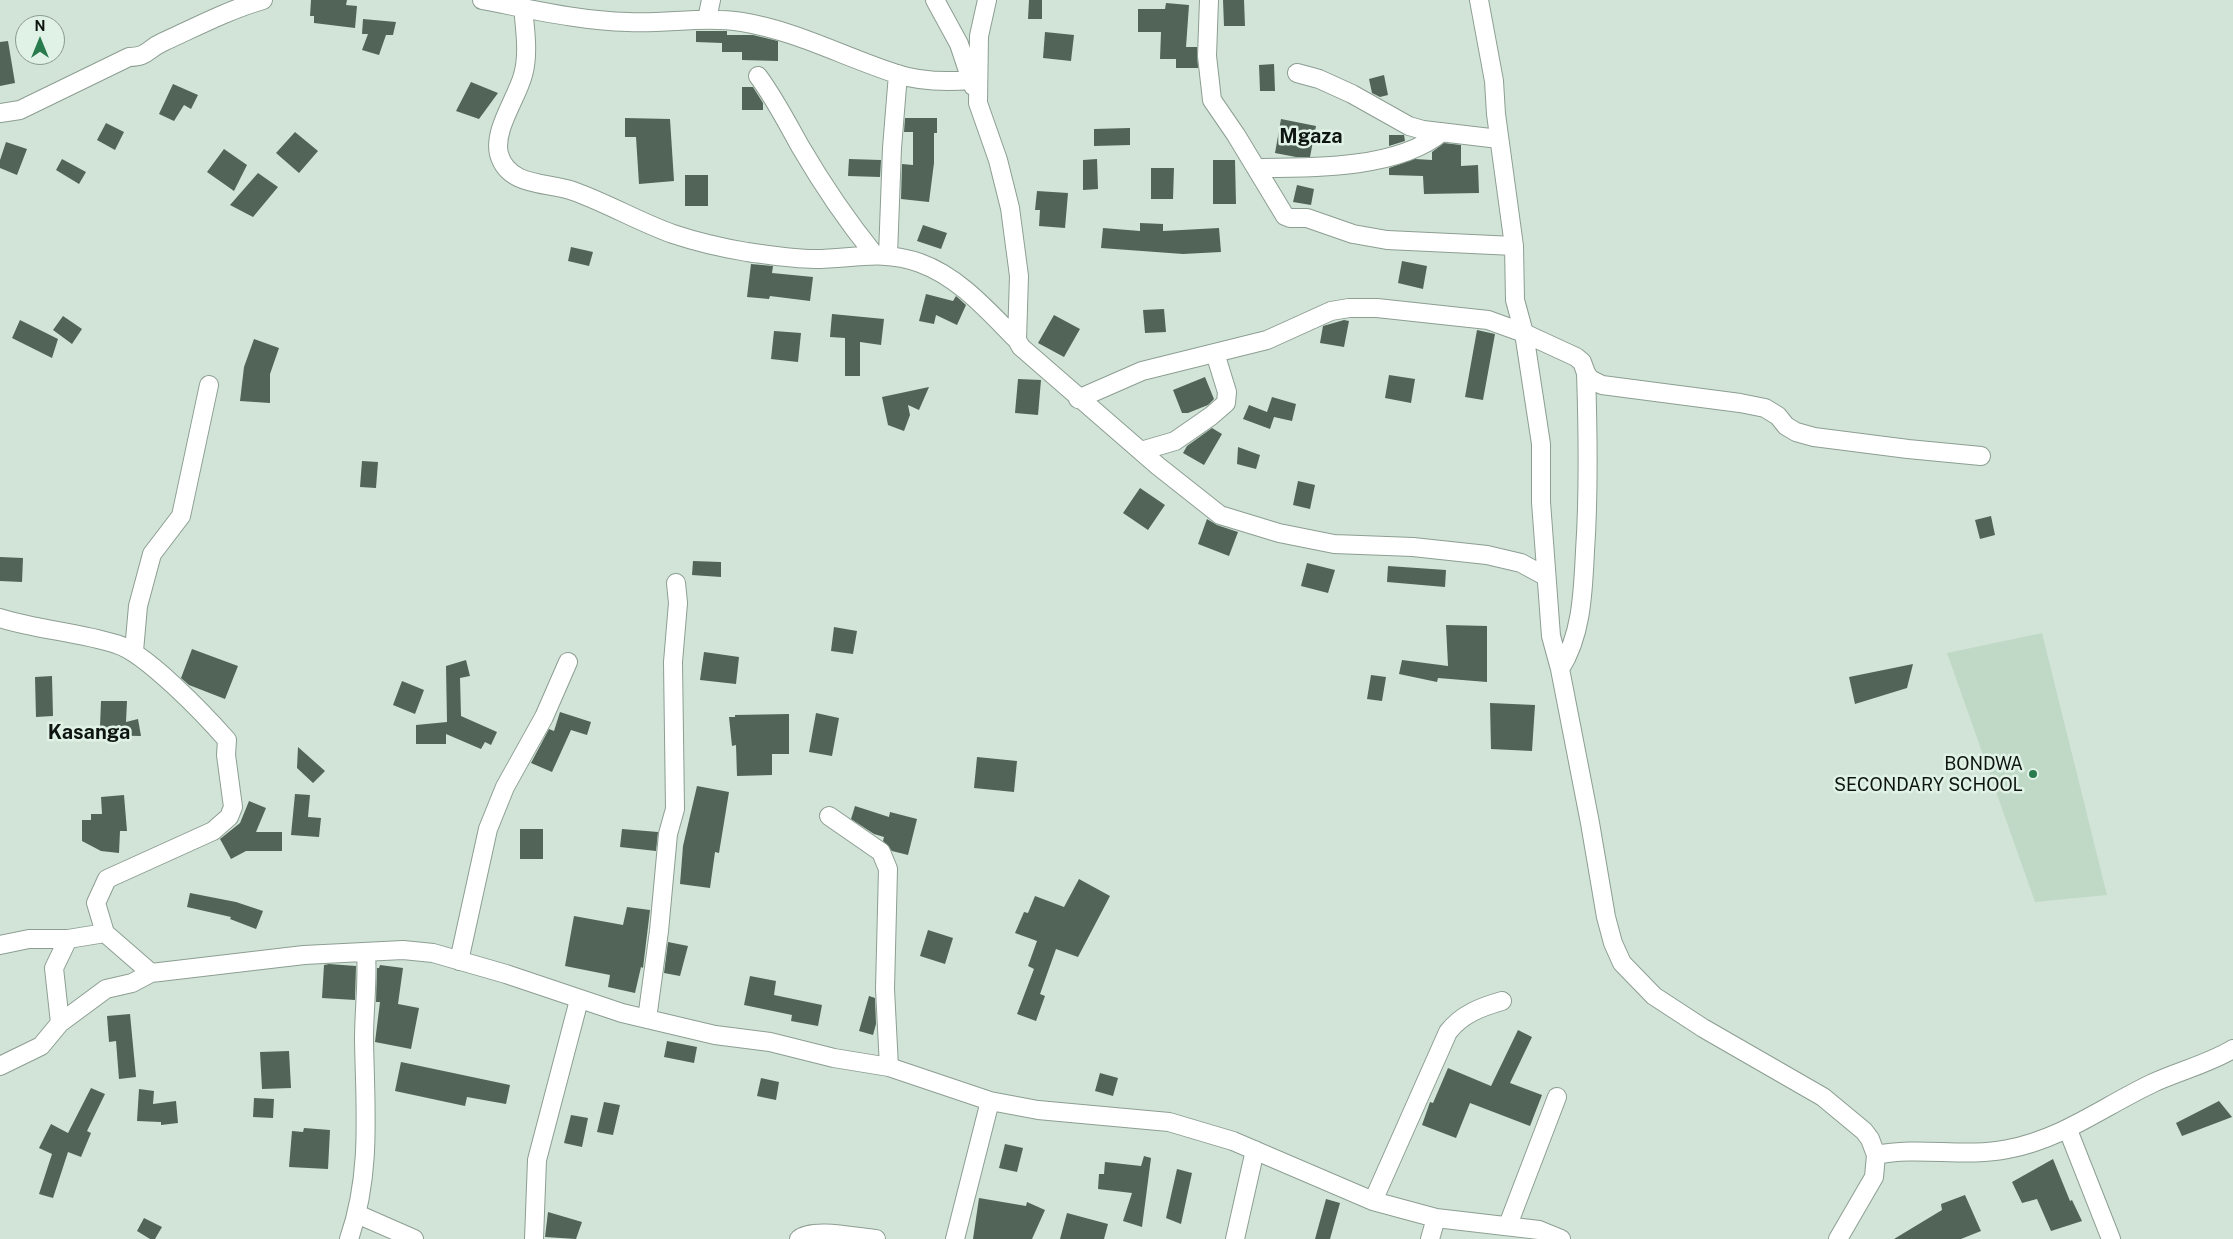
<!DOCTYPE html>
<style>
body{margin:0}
#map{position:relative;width:2233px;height:1239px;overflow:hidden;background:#d2e4d7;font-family:"Public Sans",sans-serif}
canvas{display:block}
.north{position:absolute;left:15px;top:15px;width:50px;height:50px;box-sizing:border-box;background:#dff2e5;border:1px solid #8b9990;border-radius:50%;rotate:0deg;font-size:14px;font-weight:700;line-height:20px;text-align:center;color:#0e1410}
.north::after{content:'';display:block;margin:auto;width:18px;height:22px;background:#287b4d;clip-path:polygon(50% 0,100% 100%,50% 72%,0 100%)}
</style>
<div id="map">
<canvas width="2233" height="1239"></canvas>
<div class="north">N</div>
</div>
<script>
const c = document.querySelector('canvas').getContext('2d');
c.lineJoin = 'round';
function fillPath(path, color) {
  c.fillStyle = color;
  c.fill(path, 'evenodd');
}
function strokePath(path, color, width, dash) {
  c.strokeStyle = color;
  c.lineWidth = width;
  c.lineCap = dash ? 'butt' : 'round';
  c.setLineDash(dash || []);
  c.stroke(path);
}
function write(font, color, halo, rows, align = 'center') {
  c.font = font + ' "Public Sans",sans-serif';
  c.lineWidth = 5;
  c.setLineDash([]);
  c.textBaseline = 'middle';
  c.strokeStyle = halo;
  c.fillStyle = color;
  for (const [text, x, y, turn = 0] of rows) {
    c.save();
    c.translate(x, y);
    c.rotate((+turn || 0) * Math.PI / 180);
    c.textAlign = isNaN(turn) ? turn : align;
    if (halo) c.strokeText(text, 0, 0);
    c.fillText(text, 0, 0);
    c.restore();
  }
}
const built = new Path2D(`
 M2042,633L2107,895L2035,902L1947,653Z`);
const building = new Path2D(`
 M311,0H347L346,5L357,6L355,28L314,23V16H310Z
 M1029,0H1042V19H1028Z
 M1223,0H1244L1245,26H1224Z
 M1166,3L1189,5L1186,47H1197L1198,68H1176V59H1160L1161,32H1138V9H1165Z
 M363,19L396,22L393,35H386L379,55L362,50L368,34H362Z
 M696,31H727V35H753L778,41V61L742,60V52H722V43L696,42Z
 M1045,32L1074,35L1071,61L1043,58Z
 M8,41L15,83L0,86V42Z
 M1274,64L1275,91H1260L1259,65Z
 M1384,75L1388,95L1380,97L1372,93L1369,79Z
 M471,82L498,93L479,119L456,111Z
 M173,84L198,95L191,109L184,105L174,121L159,114Z
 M742,87H753L763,103V110H742Z
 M625,118L670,119L674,181L639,184L636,137H625Z
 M905,118H937V133H934V163L929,202L901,199L902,164L913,165V132H904Z
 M1281,119L1316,126L1310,157H1296L1275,153Z
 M106,123L124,132L115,150L97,140Z
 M1130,128V145L1094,146V129Z
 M295,132L318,151L299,173L276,153Z
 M1389,135H1404L1405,141L1389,146Z
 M6,142L27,149L17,175L0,168V160Z
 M1444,143L1461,145V166L1478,165L1479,193L1424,194L1423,176L1389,175V168L1415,159L1432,160V152Z
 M224,149L247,165L234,191L207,172Z
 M62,159L86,172L79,184L56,170Z
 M849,159L881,160L880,177L848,176Z
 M1097,159L1098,189L1083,190V160Z
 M1213,160H1235L1236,204H1213Z
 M1151,168H1174L1173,199H1151Z
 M258,173L278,187L253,217L230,205Z
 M685,175H708V206H685Z
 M1297,185L1314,189L1311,205L1293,202Z
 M1037,191L1068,193L1065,228L1039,226L1040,210H1035Z
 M1140,223L1163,224V231L1219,228L1221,252L1183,254L1101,248L1103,228L1140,231Z
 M923,225L947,233L941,249L917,241Z
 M571,247L593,252L589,266L568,261Z
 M1402,261L1427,266L1423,289L1398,283Z
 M751,264L773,266L772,273L813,277L810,301L770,296L769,299L747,297Z
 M926,294L953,301L956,296L966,305L957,325L936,315L934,324L919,321Z
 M1164,309L1166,332L1145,333L1143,310Z
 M832,314L884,319L881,345L860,342V376H845V338L830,337Z
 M1054,315L1080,329L1064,357L1038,343Z
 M63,316L82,329L72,344L53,330Z
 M20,320L58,339L52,358L12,338Z
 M1344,320L1349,321L1344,347L1320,343L1323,326Z
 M1477,330L1495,334L1483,400L1465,397Z
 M774,331L801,333L798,362L771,359Z
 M254,339L279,348L270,374V403L240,401L244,367Z
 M1389,375L1415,379L1411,403L1385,398Z
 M1205,377L1214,399L1208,405L1188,413H1182L1173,390Z
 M1018,379L1041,380L1038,415L1015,413Z
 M929,387L919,410L908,405L910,415L904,431L888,425L882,397Z
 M1272,397L1296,404L1292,421L1274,417L1270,429L1243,419L1249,405L1267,412Z
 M1212,428L1222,434L1204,465L1183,453L1187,446Z
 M1238,447L1260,455L1256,469L1237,464Z
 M362,461L378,462L376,488L360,487Z
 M1298,481L1315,485L1310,509L1293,505Z
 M1140,488L1165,505L1148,530L1123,513Z
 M1991,516L1995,535L1980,539L1975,520Z
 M1207,519L1217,525L1238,532L1229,556L1198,544Z
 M0,557L23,558L22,582L0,581Z
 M693,561L721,562V577L692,575Z
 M1307,563L1335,570L1328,593L1301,586Z
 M1388,566L1446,570L1445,587L1387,582Z
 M1446,625L1487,626V682L1438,678L1437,682L1399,674L1402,660L1448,666Z
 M834,627L857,631L853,654L831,651Z
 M192,649L238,666L225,699L189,685L181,678Z
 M704,652L739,657L736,684L700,680Z
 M466,660L470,676L460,678L461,716L497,732L491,745L485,742L481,749L446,734V744H416V725L447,722L446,666Z
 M1913,664L1907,688L1855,704L1849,677Z
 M1371,675L1386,677L1382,701L1367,699Z
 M52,676L53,716L36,717L35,677Z
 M402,681L424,690L415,714L393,705Z
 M101,701H127L126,722L138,719L141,736L92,735V729L100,727Z
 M1490,703L1535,705L1532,751L1491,749Z
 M560,712L591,722L587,735L571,730L552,772L531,763L549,729L554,731Z
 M816,713L839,718L832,756L809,752Z
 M789,714V754H772V775L737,776L736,745L732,746L729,717H735V715Z
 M298,747L325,771L313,783L297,768Z
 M977,757L1017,761L1014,792L974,788Z
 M697,786L729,792L719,853L715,852L710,888L680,884L683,846Z
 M295,794L310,795L308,817L321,818L319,837L291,835Z
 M124,795L127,831H120L119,853L101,851L82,841V820H91V814H102L101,797Z
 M249,801L266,808L256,832H282V851H246L231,859L220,839L240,823Z
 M855,806L889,817L890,812L917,819L908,855L892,851L883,841L884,837L874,834L851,819Z
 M520,829H543V859H520Z
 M622,829L658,832L656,851L620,847Z
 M1079,879L1110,896L1078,957L1056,949L1040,994L1045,996L1036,1021L1017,1014L1034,969L1028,966L1037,941L1015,933L1024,912L1028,913L1035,896L1064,907Z
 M190,893L236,902L263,911L256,929L230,919L231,917L187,907Z
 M627,907L650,910L643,968L641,967L635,993L608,987L610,975L565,966L574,916L623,925Z
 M928,930L953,938L945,964L920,956Z
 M668,942L688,946L680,976L664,973Z
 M329,964L356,966L355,1000L322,998L324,965Z
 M380,965L403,968L398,1004L419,1008L411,1049L375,1042L380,1002H376L377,968H379Z
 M750,976L776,981L774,995L822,1005L818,1026L791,1021L792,1015L744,1005Z
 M869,996L875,998L876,1024L873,1035L859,1031Z
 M130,1014L136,1077L119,1079L116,1041L109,1042L107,1016Z
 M1518,1030L1532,1037L1510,1083L1542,1095L1530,1126L1470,1103L1456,1138L1422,1125L1430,1102L1433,1103L1448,1068L1491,1086Z
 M667,1041L697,1047L694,1063L664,1057Z
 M289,1051L291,1088L262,1089L260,1052Z
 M401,1062L510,1085L506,1104L467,1097L465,1106L395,1091Z
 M1100,1073L1118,1078L1113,1096L1095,1091Z
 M761,1078L779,1082L776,1100L757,1096Z
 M91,1088L105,1094L87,1131L91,1133L81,1157L68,1152L53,1198L39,1194L52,1154L39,1148L51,1124L68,1133Z
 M139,1089L154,1091L153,1104L176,1101L178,1123L161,1125V1122L137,1121Z
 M254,1098L274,1099L273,1118L253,1117Z
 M2219,1101L2232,1117L2182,1136L2176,1123Z
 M604,1102L620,1105L613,1135L597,1132Z
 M571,1115L588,1118L582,1147L564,1143Z
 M304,1128L330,1130L328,1169L289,1167L292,1131L303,1132Z
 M1005,1144L1023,1148L1017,1172L999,1168Z
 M1144,1156L1151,1158L1142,1227L1123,1221L1132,1193L1098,1189L1099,1174H1104L1105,1162L1141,1166Z
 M2053,1159L2070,1201L2072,1200L2082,1221L2051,1231L2037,1199L2022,1203L2012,1182Z
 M1177,1169L1192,1173L1181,1224L1166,1218Z
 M1965,1195L1981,1231L1961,1239H1894L1942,1210L1941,1204Z
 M979,1198L1026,1206L1027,1202L1045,1210L1032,1239H973Z
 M1326,1199L1340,1203L1330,1239H1315Z
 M548,1212L582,1222L576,1239L545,1237Z
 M1067,1213L1108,1224L1104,1239H1060Z
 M144,1218L162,1227L155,1239H150L137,1231Z`);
const minor = new Path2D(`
 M482,0C530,9 580,21 628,22C667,24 704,16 742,22C797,31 844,57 897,74C921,82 947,82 972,80
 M935,0L959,44L973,86
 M987,0L979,36L978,103L998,160L1010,208L1019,276L1017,340L1021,347L1158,466L1220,515L1279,533L1334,544L1413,547L1487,555L1521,563L1545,576
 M1209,0L1207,56L1212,100L1236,135L1285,216L1290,218H1307L1353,234L1387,240L1514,246
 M1479,0L1494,81L1496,114L1514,246L1515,300L1524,333L1541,444V502L1551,636L1560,669L1590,823L1606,917L1613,943L1622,963L1654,996L1703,1028L1823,1097L1864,1131L1870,1139L1876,1155L1874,1177L1838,1239
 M523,7C525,29 529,54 523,75C517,98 493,130 499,154C508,187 547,182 573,191C607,203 639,222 673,234C697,242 723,248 747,252C769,255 792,259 815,259C852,259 882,249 920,263C959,277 988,311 1017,340
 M707,19L711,0
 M1297,73L1319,79L1352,94L1409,126L1423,130L1499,139
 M758,76C775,99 786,121 800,146C821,182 848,222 874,254
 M0,113L20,110L129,57C148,57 147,49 163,42C196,27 228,10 263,0
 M1257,168C1311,168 1399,169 1442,132
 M888,255L892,148L898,74
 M1586,373L1590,379L1602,385L1740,403L1765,408L1778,416L1786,426L1796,432L1814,437L1908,449L1981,456
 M1078,399L1142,371L1267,340L1331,311L1349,308H1377L1488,320L1524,333L1576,357L1582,362L1586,373C1588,432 1589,492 1585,551C1583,591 1582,635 1560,669
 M1141,451L1175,441L1211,416L1226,403L1227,392L1215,353
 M0,618C38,630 78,632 116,644C145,652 206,716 227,740L226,755L233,807L229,817L213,831L107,879L96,903L105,933L151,973
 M134,651L138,606L152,554L181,516L209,385
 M829,816L881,852L888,869L885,989L889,1067
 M0,945L29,939H68
 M459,961L488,829L505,787L544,717L568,662
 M647,1019L659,931L668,834L675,809L673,662L678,603L676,583
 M60,1023L54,968L68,939L105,933
 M0,1066L41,1046L60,1023L106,989L132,983L151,973L304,955L403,950L433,953L506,974L622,1013L715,1035L770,1042L834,1058L889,1067L990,1101L1038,1110L1169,1122L1233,1141L1373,1201L1436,1218L1539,1230L1561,1239
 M2068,1130L2111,1239
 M1876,1155C1920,1146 1964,1158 2008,1149C2062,1139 2104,1106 2153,1083C2179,1071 2208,1064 2233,1049
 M1373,1201L1448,1032C1462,1014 1481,1007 1502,1001
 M357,1214L414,1239
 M1508,1225L1557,1097
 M349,1239C372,1173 365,1107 364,1039C364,1010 368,981 366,952
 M534,1239L537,1160L579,1000
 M799,1239C813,1227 859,1238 876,1239
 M955,1239L990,1101
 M1235,1239L1255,1150
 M1430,1239L1436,1218`);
const markers = [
 [2033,774,5,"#287b4d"]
];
const poiNames = [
 ["BONDWA",2023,764],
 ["SECONDARY SCHOOL",2023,785]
];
const quarterNames = [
 ["Mgaza",1311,137],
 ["Kasanga",89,733]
];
fillPath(built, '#c0d9c7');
fillPath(building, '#526357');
strokePath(minor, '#8c9e92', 20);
strokePath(minor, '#fff', 18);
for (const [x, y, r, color] of markers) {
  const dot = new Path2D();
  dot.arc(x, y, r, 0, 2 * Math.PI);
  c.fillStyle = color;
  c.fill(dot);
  strokePath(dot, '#dff2e5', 2);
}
write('18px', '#0e1410', '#dff2e5', poiNames, 'right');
write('bold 20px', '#0e1410', '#dff2e5', quarterNames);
</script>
